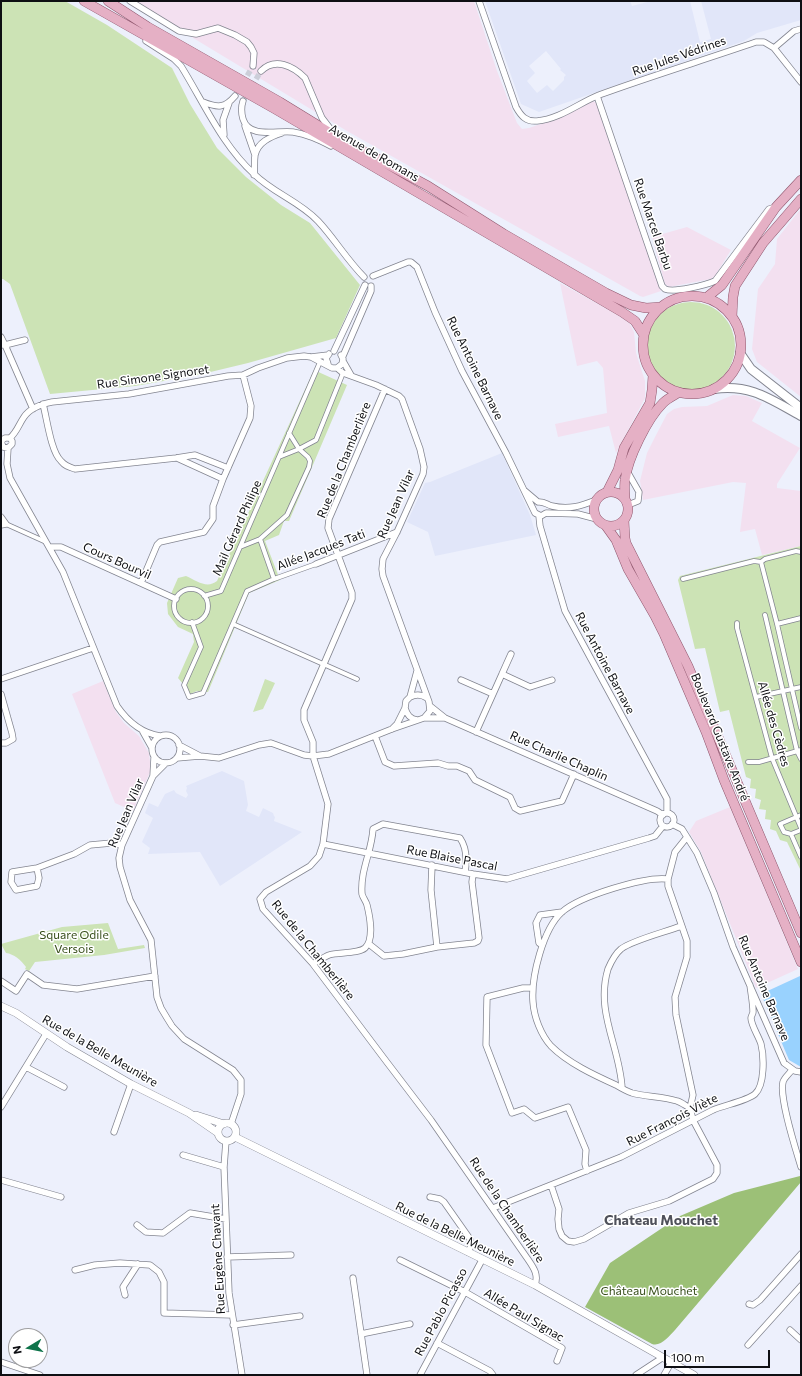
<!DOCTYPE html>
<meta charset="utf-8">
<style>
body{margin:0}
#map{position:relative;width:802px;height:1376px;overflow:hidden;background:#edf0fc;font-family:Commissioner,sans-serif}
canvas{display:block}
.frame{position:absolute;inset:0;border:2px solid #0e0f13;pointer-events:none}
.north{position:absolute;left:8px;top:1328px;width:40px;height:40px;box-sizing:border-box;background:#fff;border:1px solid #9f9fa1;border-radius:50%;rotate:260deg;font-size:11px;font-weight:700;line-height:16px;text-align:center;color:#0e0f13}
.north::after{content:'';display:block;margin:auto;width:14px;height:18px;background:#0e734a;clip-path:polygon(50% 0,100% 100%,50% 72%,0 100%)}
.scale{position:absolute;left:664px;top:1350px;width:106px;height:18px;box-sizing:border-box;border:2px solid #0e0f13;border-top:0;padding-left:5px;font-size:12px;line-height:14px;white-space:nowrap;color:#0e0f13;-webkit-text-stroke:3px #fff;paint-order:stroke}
</style>
<div id="map">
<canvas width="802" height="1376"></canvas>
<div class="frame"></div>
<div class="north">N</div>
<div class="scale">100 m</div>
</div>
<script>
const c = document.querySelector('canvas').getContext('2d');
c.lineJoin = 'round';
function fillPath(path, color) {
  c.fillStyle = color;
  c.fill(path, 'evenodd');
}
function strokePath(path, color, width, dash) {
  c.strokeStyle = color;
  c.lineWidth = width;
  c.lineCap = dash ? 'butt' : 'round';
  c.setLineDash(dash || []);
  c.stroke(path);
}
function write(font, color, halo, rows, align = 'center') {
  c.font = font + ' Commissioner,sans-serif';
  c.lineWidth = 3;
  c.setLineDash([]);
  c.textBaseline = 'middle';
  c.strokeStyle = halo;
  c.fillStyle = color;
  for (const [text, x, y, turn = 0] of rows) {
    c.save();
    c.translate(x, y);
    c.rotate((+turn || 0) * Math.PI / 180);
    c.textAlign = isNaN(turn) ? turn : align;
    if (halo) c.strokeText(text, 0, 0);
    c.fillText(text, 0, 0);
    c.restore();
  }
}
const commercial = new Path2D(`
 M132,1H474L497,71L517,123L522,129L529,128L564,116L593,101L597,103L661,291L643,297L640,296L347,131Z
 M799,211H801V236L800,240H801V296L800,298L801,299V397L757,362L752,349L758,289L775,264L777,239Z
 M687,227L731,250L715,276L711,279L669,287L665,284L652,237Z
 M560,283L618,315L630,324L634,332L636,353L645,381V398L616,453L609,426L558,437L555,424L607,413L603,368L597,361L577,366Z
 M733,395L746,396L762,403L752,421L800,448L777,484V488L801,491V546L762,555L755,529L740,532L746,483L733,482L643,500L640,481L647,453L655,437L667,414L674,409L682,407L707,406Z
 M103,681L116,712L124,723L139,736L149,753L151,770L133,811L115,803L72,694Z
 M730,807L798,969L756,988L701,852L689,832L696,821Z`);
const built = new Path2D(`
 M485,1H630L632,6L651,1H690L700,42L711,39L701,1H801V20L757,33L744,41L539,112L521,104ZM546,51L561,69L560,70L566,75L564,77V80L553,91L547,85L537,93L527,81L535,73L529,66Z
 M502,453L530,515L536,535L435,556L428,532L407,522L425,483L430,482Z
 M222,771L244,781L248,805L246,811L259,817L263,808L273,813L274,816L275,817L274,821L302,832L220,886L200,852L148,854L150,848L142,842L153,818L145,813L149,803L158,807L165,794L174,790L176,793L186,798L188,795L186,791L187,788L186,786Z`);
const green = new Path2D(`
 M1,1H65L107,25L172,68L190,104L217,148L246,177L281,205L310,223L360,285L336,338L248,363L198,375L135,386L50,394L10,284L3,279H1Z
 M647 346a44 44 0 1 1 88 0a44 44 0 1 1-88 0Z
 M314,370L347,385L289,521H284L279,535L265,541L280,580L249,593L208,692L197,691L190,694L188,690L178,678L194,642L193,634L178,627L168,614L167,603L178,578L186,576C197,581 207,589 217,581Z
 M801,546V871L787,842L780,840L776,831L770,829L771,820L765,819L766,810L759,809L761,800L755,798L756,789L750,788L751,779L746,777L729,710L720,712L705,648L695,649L678,580L680,576Z
 M265,679L275,683L263,709L253,712Z
 M108,923L118,949L144,945L145,948L104,955L35,962L29,971L25,969L26,967C21,960 14,954 6,953L1,944L62,927Z`);
const forest = new Path2D(`
 M800,1176L801,1182L675,1330C669,1336 661,1347 652,1344L585,1307L610,1263L680,1216L734,1193Z`);
const water = new Path2D(`
 M800,976L801,979V1067L789,1060L761,994Z`);
const minorTunnel = new Path2D(`
 M243,83L253,66
 M243,101L261,71`);
const pedestrian = new Path2D(`
 M279,457L299,449L316,440L343,373
 M6,524L46,542
 M240,547L260,539L287,515L309,467L310,461L308,457L299,449L289,433
 M761,562L777,624L801,728
 M274,579L316,564
 M683,579L754,561L761,562L765,559L796,551L801,552
 M174 606a17 17 0 1 1 34 0a17 17 0 1 1-34 0Z
 M204,596L221,591L320,362
 M765,615L797,751L801,759
 M192,622L201,647L184,685L189,697L203,693L247,591L274,579L260,539
 M737,623V628L772,758L801,828
 M233,624L357,679
 M777,624L801,618
 M756,697L801,687
 M748,762H759L801,750
 M801,815L780,824L784,832L791,834L801,830
 M791,834L801,857`);
const minor = new Path2D(`
 M130,1L179,31L196,34L218,28L235,35L247,42L251,47L254,53L253,66
 M479,1L516,107C521,116 526,122 537,121C560,119 579,103 599,95C651,76 704,60 756,42H764L774,48L801,82
 M146,41L174,59L181,66C204,103 222,145 254,174C273,193 299,201 318,221C334,238 347,260 364,277
 M774,48L794,31L801,29
 M261,71C275,57 293,66 305,78L322,118L332,131
 M597,96L662,286L665,289C674,293 706,285 715,281L769,209L776,207
 M243,101C241,107 241,112 243,119C249,139 277,130 293,132C307,134 319,140 331,146
 M203,102C218,108 225,108 235,96
 M245,126L255,155
 M224,135L223,120L229,103
 M254,175C255,168 254,162 255,155C258,142 270,137 282,133
 M373,276L408,262H411L417,267L435,312L462,371L506,453L535,513L541,516L546,513L578,514L597,519
 M1,337L5,345L25,340
 M1,345H5L33,409
 M334,351L365,285
 M343,356L371,291V286
 M311,357L332,368H337L342,364L343,359L341,355
 M343,361L351,375
 M328,364L326,358L329,354
 M385,389L329,519L328,528L352,593V599L304,710V720L313,742V756L328,804L323,844L319,856L310,866L266,892L260,899L263,909L313,964L386,1061L431,1120L527,1258C533,1267 539,1274 535,1285
 M43,404C47,419 51,452 61,461C65,466 69,467 75,469L176,458L195,455L228,468
 M10,438C17,432 19,424 24,417C30,408 42,404 52,402L129,394L228,376L243,375L258,368L287,358L304,356L311,357L328,355
 M8,448L7,464L10,478L63,572L117,706C128,722 141,733 160,736
 M8,448L3,447L1,441L5,438H10
 M8,448L12,444V441L10,438
 M177,458L223,479
 M627,471L639,492L638,501L628,505
 M525,491L538,502C544,501 547,505 552,506C569,510 581,506 596,500
 M539,516L540,526L565,611L667,799V813
 M1,517L6,524L1,525
 M49,547H61L176,599
 M316,564L397,532
 M141,583L157,545L160,542L204,532L213,519V506L223,479L250,418L251,406L243,375
 M502,674L511,654
 M1,679L93,648
 M461,680L493,694
 M1,694L12,733L13,739L6,743H1
 M410,697C416,694 421,694 427,698
 M430,706L445,718L657,811L663,815
 M405,708C407,715 410,719 417,720
 M424,718H445
 M392,729L397,724L405,708L406,701L410,697L417,671
 M143,732L152,748
 M476,732L502,674L530,687L552,680
 M152 749a14 14 0 1 1 28 0a14 14 0 1 1-28 0Z
 M375,736L385,762L394,766L438,763L448,766H457L469,771L475,780L510,797L515,808L520,811L562,801L574,774
 M179,745L200,756
 M154,758L153,776L122,845L119,858L120,867L130,900L151,940L157,997L161,1008L167,1018L172,1026L184,1039L233,1070L241,1080V1094L231,1124
 M177,758L200,756L219,758L259,745L271,743L304,755L313,756L329,754L392,729L424,718L430,711L429,702L383,576L382,569L383,559L397,532L423,474L424,467L420,449L402,399L399,396L376,385L343,373L337,368
 M153,776L166,763
 M660 820a7 7 0 1 1 14 0a7 7 0 1 1-14 0Z
 M672,824L682,829L697,853L714,893L733,947L784,1063L795,1071L801,1072
 M687,837L675,852L668,879V886L687,941V957L675,997L676,1015L693,1095L690,1108
 M323,844L473,874L507,879L649,838L655,836L663,826
 M432,865L431,890L437,947L474,943L478,941L479,938L472,882L473,874
 M37,868L39,878L37,886L16,890L11,882L12,872L37,868L74,854L90,845L112,843L122,845
 M369,944L384,956L403,954L437,947
 M542,945L539,943L536,923L540,915L562,912
 M313,964C318,961 324,957 329,955C338,952 358,954 365,948C374,940 370,917 367,905C366,901 363,898 362,894C360,870 372,851 373,829L383,824L460,838C467,848 467,860 465,872
 M1,981L16,991L27,974L43,985L77,989L155,976
 M533,988H523L487,997L486,1045L512,1113L524,1109L535,1118L568,1107L586,1150L585,1164L587,1171
 M26,1067L64,1087
 M792,1070C789,1074 784,1078 783,1082C779,1098 796,1150 801,1167
 M622,1088C620,1047 595,1012 608,969C611,962 615,954 621,949C633,940 666,932 681,926
 M1,1107L46,1034
 M114,1132L131,1084
 M226,1141L224,1167L229,1293L242,1375
 M183,1155L224,1167
 M1,1180L61,1197
 M551,1185L559,1209L558,1219L559,1229L562,1236L568,1241L574,1242L584,1239L629,1213L669,1201L713,1179L717,1173V1165L693,1120L690,1108C686,1106 681,1102 677,1101C663,1096 646,1097 632,1093C626,1091 621,1088 616,1085C594,1075 568,1063 551,1046C541,1035 534,1017 533,1002C531,977 543,929 562,912C580,896 645,876 668,879
 M430,1197L440,1199L444,1202L470,1239L471,1246L468,1252
 M493,1208L621,1157L713,1110C724,1105 747,1101 755,1094C765,1085 764,1056 761,1044C759,1037 751,1025 751,1018C751,1016 753,1014 753,1012C753,1003 751,994 750,985
 M137,1225L146,1232L163,1233L190,1213L226,1219
 M227,1257L291,1255
 M400,1260L465,1292L562,1348L557,1361
 M75,1270L95,1265L120,1263L150,1265L159,1272L164,1282V1313L232,1315
 M353,1278L367,1375
 M125,1295L123,1287L138,1264
 M749,1304L753,1305L760,1300L801,1254
 M233,1325L300,1316
 M790,1330L801,1340
 M361,1334L410,1324
 M437,1343L490,1371L493,1375
 M748,1345L801,1286
 M1,1362L40,1375
 M420,1375L482,1260
 M636,1375L662,1358
 M664,1375L671,1363`);
const tertiary = new Path2D(`
 M1,1006L16,1013L67,1047L131,1084L189,1113L218,1133
 M196,1115L224,1124
 M218 1132a9 9 0 1 1 18 0a9 9 0 1 1-18 0Z
 M235,1137L535,1285L694,1375`);
const secondary = new Path2D(`
 M740,353L751,369L801,408
 M714,389C751,384 770,399 801,416`);
const primary = new Path2D(`
 M84,1L275,109L622,312L635,321L644,335
 M108,1L148,27L280,102L337,137L428,186L504,234L606,293L631,305L646,308L661,307
 M643 345a49 49 0 1 1 98 0a49 49 0 1 1-98 0Z
 M706,298L722,285L776,207L801,180
 M732,317L733,297L735,286L763,243L801,199
 M594 509a17 17 0 1 1 34 0a17 17 0 1 1-34 0Z
 M607,492L618,470L624,448L650,403L652,390L653,375
 M625,499C625,493 624,486 625,480C628,458 647,419 663,403C667,399 673,396 678,393
 M624,520L625,538L626,543L688,666L801,933
 M606,526L616,540L628,569L655,616L664,634L706,732L724,780L801,962`);
const streetNames = [
 ["Rue Jules Védrines",679,56,-19],
 ["Avenue de Romans",374,153,30],
 ["Rue Marcel Barbu",653,224,71],
 ["Rue Antoine Barnave",475,368,64],
 ["Rue Simone Signoret",153,377,-8],
 ["Rue de la Chamberlière",344,460,-68],
 ["Rue Jean Vilar",396,504,-66],
 ["Mail Gérard Philipe",237,528,-66],
 ["Allée Jacques Tati",321,550,-21],
 ["Cours Bourvil",117,561,24],
 ["Rue Antoine Barnave",605,663,62],
 ["Allée des Cèdres",774,724,74],
 ["Boulevard Gustave André",720,737,68],
 ["Rue Charlie Chaplin",559,756,24],
 ["Rue Jean Vilar",126,813,-67],
 ["Rue Blaise Pascal",452,858,11],
 ["Rue de la Chamberlière",313,950,51],
 ["Rue Antoine Barnave",764,988,67],
 ["Rue de la Belle Meunière",100,1051,30],
 ["Rue François Viète",672,1120,-27],
 ["Rue de la Chamberlière",507,1210,56],
 ["Rue de la Belle Meunière",455,1234,26],
 ["Rue Eugène Chavant",218,1259,-93],
 ["Rue Pablo Picasso",441,1312,-62],
 ["Allée Paul Signac",524,1315,31]
];
const parkNames = [
 ["Square Odile",74,935],
 ["Versois",74,949],
 ["Château Mouchet",649,1291]
];
const quarterNames = [
 ["Chateau Mouchet",661,1220]
];
fillPath(commercial, '#f3e0f0');
fillPath(built, '#e1e6f9');
fillPath(green, '#cce3b5');
fillPath(forest, '#9cc077');
fillPath(water, '#99d2fe');
strokePath(minorTunnel, '#ccced9', 5.5, [5.5, 3]);
strokePath(pedestrian, '#838590', 5.5);
strokePath(minor, '#838590', 7);
strokePath(tertiary, '#838590', 8);
strokePath(secondary, '#838590', 10);
strokePath(primary, '#8f566d', 10);
strokePath(pedestrian, '#fff', 4);
strokePath(minor, '#fff', 5.5);
strokePath(tertiary, '#fff', 7);
strokePath(secondary, '#fff', 8);
strokePath(primary, '#e5b0c5', 9);
write('12px', '#0e0f13', '#fff', streetNames);
write('12px', '#374e1a', '#fff', parkNames);
write('bold 14px', '#4f515a', '#fff', quarterNames);
</script>
